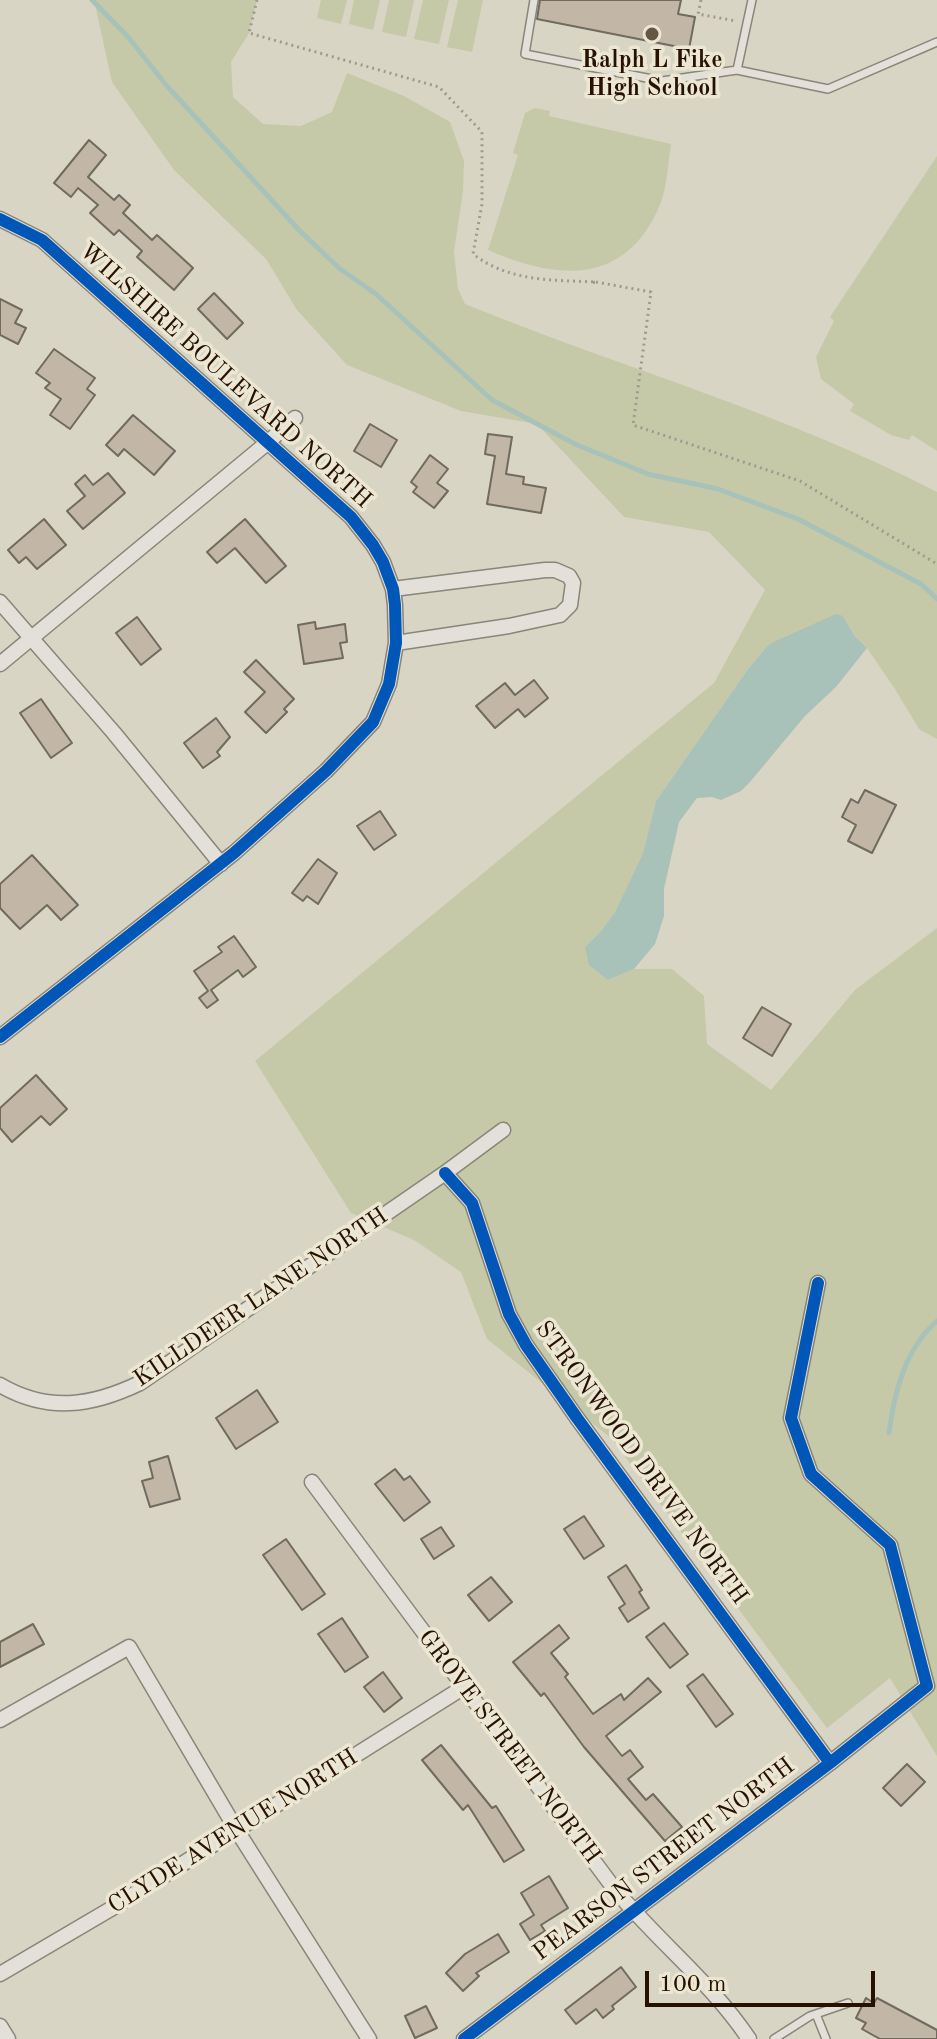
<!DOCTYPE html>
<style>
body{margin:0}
#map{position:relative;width:937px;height:2039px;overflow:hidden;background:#d9d5c4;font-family:"Old Standard TT",serif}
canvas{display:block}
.scale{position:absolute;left:645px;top:1971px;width:230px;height:36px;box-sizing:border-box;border:4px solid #271100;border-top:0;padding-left:10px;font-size:24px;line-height:28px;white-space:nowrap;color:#271100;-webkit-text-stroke:6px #ece7d3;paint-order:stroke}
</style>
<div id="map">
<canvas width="937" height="2039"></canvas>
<div class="scale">100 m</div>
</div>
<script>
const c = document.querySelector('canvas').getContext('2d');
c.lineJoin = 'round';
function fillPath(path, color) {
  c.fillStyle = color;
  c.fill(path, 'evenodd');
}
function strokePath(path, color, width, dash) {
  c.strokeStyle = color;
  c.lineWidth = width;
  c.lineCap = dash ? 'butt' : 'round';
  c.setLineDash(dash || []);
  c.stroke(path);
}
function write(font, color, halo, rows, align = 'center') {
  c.font = font + ' "Old Standard TT",serif';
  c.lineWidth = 7;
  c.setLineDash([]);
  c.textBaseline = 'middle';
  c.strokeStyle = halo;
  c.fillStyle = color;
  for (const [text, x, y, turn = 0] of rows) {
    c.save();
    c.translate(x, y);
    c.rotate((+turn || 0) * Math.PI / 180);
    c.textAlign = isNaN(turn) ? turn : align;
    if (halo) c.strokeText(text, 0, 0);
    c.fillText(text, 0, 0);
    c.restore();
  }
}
const green = new Path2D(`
 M94,0H257L249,33L231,62L233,97L263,124L301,126L332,112L347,73L404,96L450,122L464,161L463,191L454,252L458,289L465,304C622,368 787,414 937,492V739L919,729L895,689L867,648L854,635L843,616L769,644L748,669L656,801L643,853L615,912L601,931L585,947L608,980L634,969H672L704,996L707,1044L771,1090L855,990L937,928V1756L890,1678L827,1728L612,1439L487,1339L461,1272L414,1240L351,1213L255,1061L714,683L765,590L709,532L624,517L537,424L461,411L347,365L297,310L266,259L174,170L112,82Z
 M321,0H347L341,24L317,18Z
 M354,0H380L373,30L349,24Z
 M389,0H414L406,37L382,32Z
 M423,0H449L439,44L414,39Z
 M458,0H483L472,52L447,47Z
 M535,108L550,111L549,116L671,144C668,164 667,187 660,205C625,287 557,280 488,250L518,155L513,153L525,113Z
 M937,156V451L912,435L909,440L891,435L850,411L854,404L821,379L816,357L834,321L830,317Z`);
const water = new Path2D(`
 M836,614L843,616L854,635L867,648L836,687L805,716L750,782L741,791L721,800L712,797L697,798L679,822L664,889V916L655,944L634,969L608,980L589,965L585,947L601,931L615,912L643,853L656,801L748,669L769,644Z`);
const stream = new Path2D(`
 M92,0L129,38L166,85L299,230L339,268L376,294L492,400L575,444L648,474L718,489L798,519L921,584L937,599
 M889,1433C894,1393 905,1349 937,1321`);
const building = new Path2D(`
 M540,0H681L678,14L695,17L689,49L537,19Z
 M89,140L106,155L88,177L114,200L119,195L130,205L123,213L152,240L157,235L193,268L174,290L137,257L142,251L119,230L114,235L90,213L98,205L78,188L71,197L54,183Z
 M214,293L243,323L227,339L198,309Z
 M0,299L22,310L15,323L26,328L18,344L0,335Z
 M54,349L95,378L87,389L95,395L70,429L50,415L61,399L45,388L50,383L36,373Z
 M133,415L175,451L154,475L124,449L118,456L106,445Z
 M370,424L397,440L381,467L354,451Z
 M488,434L512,437L506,474L524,477L523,484L546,488L541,513L487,504L495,456L485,454Z
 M430,455L448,469L437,483L448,491L434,508L413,492L417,487L411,482Z
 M108,473L125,493L83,529L67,511L85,496L75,484L85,475L93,485Z
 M44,519L66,545L37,569L26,557L19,563L8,550Z
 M245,519L286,566L266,583L235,548L217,563L207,552Z
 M137,617L161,649L141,665L116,633Z
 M315,622L316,629L345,624L347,642L340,643L343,658L304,664L298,625Z
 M256,660L294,699L284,709L287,712L266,733L245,712L265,692L244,672Z
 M534,680L548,698L525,717L518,709L495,728L476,706L505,683L515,695Z
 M41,699L72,743L51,758L20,713Z
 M216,718L230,737L217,752L220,756L203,768L184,743Z
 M865,790L896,805L872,853L848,841L856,825L842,817L851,799L858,803Z
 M380,811L396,835L374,850L357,826Z
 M32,855L78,905L61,920L47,905L20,929L0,908V884Z
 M318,859L337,873L318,904L307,896L303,901L292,893Z
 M234,936L256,967L243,977L238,970L211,990L218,1000L207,1008L199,998L208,991L194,971L222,952L218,947Z
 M762,1007L791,1024L772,1056L743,1038Z
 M36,1075L67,1109L50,1125L41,1116L12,1142L0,1128V1108Z
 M257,1390L278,1422L236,1449L216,1418Z
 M168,1456L180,1499L150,1507L142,1481L153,1478L149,1462Z
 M395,1469L404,1480L410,1476L430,1502L404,1521L375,1484Z
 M584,1516L604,1546L584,1559L564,1529Z
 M441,1527L454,1546L434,1559L421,1539Z
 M286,1539L325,1594L302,1610L263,1555Z
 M626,1565L642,1590L639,1592L649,1608L628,1622L619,1608L625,1604L608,1577Z
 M491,1577L512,1602L489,1621L468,1595Z
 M342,1618L368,1657L345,1672L318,1634Z
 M664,1623L688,1654L670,1668L646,1637Z
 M33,1624L44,1644L0,1667V1642Z
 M559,1625L569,1638L551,1653L568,1674L565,1677L593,1714L621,1694L624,1700L648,1678L661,1692L606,1736L622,1756L630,1750L643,1767L628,1779L646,1800L653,1794L682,1827L665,1841L584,1747L544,1693L541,1696L513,1662Z
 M383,1672L402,1698L384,1712L364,1687Z
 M703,1674L733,1714L716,1727L687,1686Z
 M441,1745L492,1808L496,1806L524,1850L504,1862L468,1805L463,1810L422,1760Z
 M907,1764L925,1782L901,1806L883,1788Z
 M549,1876L568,1908L541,1925L545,1931L530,1940L520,1924L534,1915L521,1893Z
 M498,1934L509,1952L476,1973L479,1976L463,1991L446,1973L465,1954Z
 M621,1967L636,1987L612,2006L614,2009L603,2018L596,2009L576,2024L565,2010Z
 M866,1998L874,2003L877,1998L937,2030V2039H880L862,2029L866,2023L856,2018Z
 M426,2006L437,2028L415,2038L405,2016Z`);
const path = new Path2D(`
 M257,0L249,33L439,87L482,132V204L473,254C509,282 553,280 596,282L589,283
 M701,0L698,14L736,21
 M596,282L651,292L633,425L800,481L937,564`);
const lane = new Path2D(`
 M534,0L525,54L662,81L737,70
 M752,0L737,70L828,89L937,42
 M816,2014L826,2039
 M774,2039L810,2016L848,2003`);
const street = new Path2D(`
 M0,219L42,240L351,517L373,545L383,562L393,589L395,605L396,643L389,684L373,722L326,771L234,853L0,1037
 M393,589L545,570H555L569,576L573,583L570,605L560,615L509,626L396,643
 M0,602L114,733L221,864
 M0,664L267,443L295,418
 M445,1173L472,1203L509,1314L526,1345L577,1418L830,1763
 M0,1385C48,1413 92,1406 140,1383L445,1173L503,1130
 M312,1482L613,1887C656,1940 711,1982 749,2039
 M0,1720L129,1647L236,1829L369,2039
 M0,1974L109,1910L464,1687
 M0,2026L8,2039
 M464,2039L830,1763L927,1686L890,1545L811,1474L791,1418L818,1283`);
const cycleway = new Path2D(`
 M0,219L42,240L351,517L373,545L383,562L393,589L395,605L396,643L389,684L373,722L326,771L234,853L0,1037
 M445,1173L472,1203L509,1314L526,1345L577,1418L830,1763
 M464,2039L830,1763L927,1686L890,1545L811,1474L791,1418L818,1283`);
const markers = [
 [652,34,8,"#655645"]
];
const poiNames = [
 ["Ralph L Fike",652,61],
 ["High School",652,89]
];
const streetNames = [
 ["WILSHIRE BOULEVARD NORTH",225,376,42],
 ["KILLDEER LANE NORTH",261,1298,-34],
 ["STRONWOOD DRIVE NORTH",641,1463,54],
 ["GROVE STREET NORTH",509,1747,53],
 ["CLYDE AVENUE NORTH",233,1832,-32],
 ["PEARSON STREET NORTH",664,1860,-37]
];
fillPath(green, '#c5c9a7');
fillPath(water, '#a9c2b9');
strokePath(stream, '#a9c2b9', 5);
fillPath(building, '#c2b6a6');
strokePath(building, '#706a5f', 2);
strokePath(lane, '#8a8579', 10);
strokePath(street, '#8a8579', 17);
strokePath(path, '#9e9a92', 3, [2, 4]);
strokePath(lane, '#e2e0d8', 7);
strokePath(street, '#e2e0d8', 14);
strokePath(cycleway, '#0057b8', 12);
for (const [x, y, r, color] of markers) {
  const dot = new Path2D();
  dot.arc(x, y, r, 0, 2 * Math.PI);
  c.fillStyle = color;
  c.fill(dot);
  strokePath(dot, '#ece7d3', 3);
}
write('bold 24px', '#271100', '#ece7d3', poiNames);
write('24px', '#271100', '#ece7d3', streetNames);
</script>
